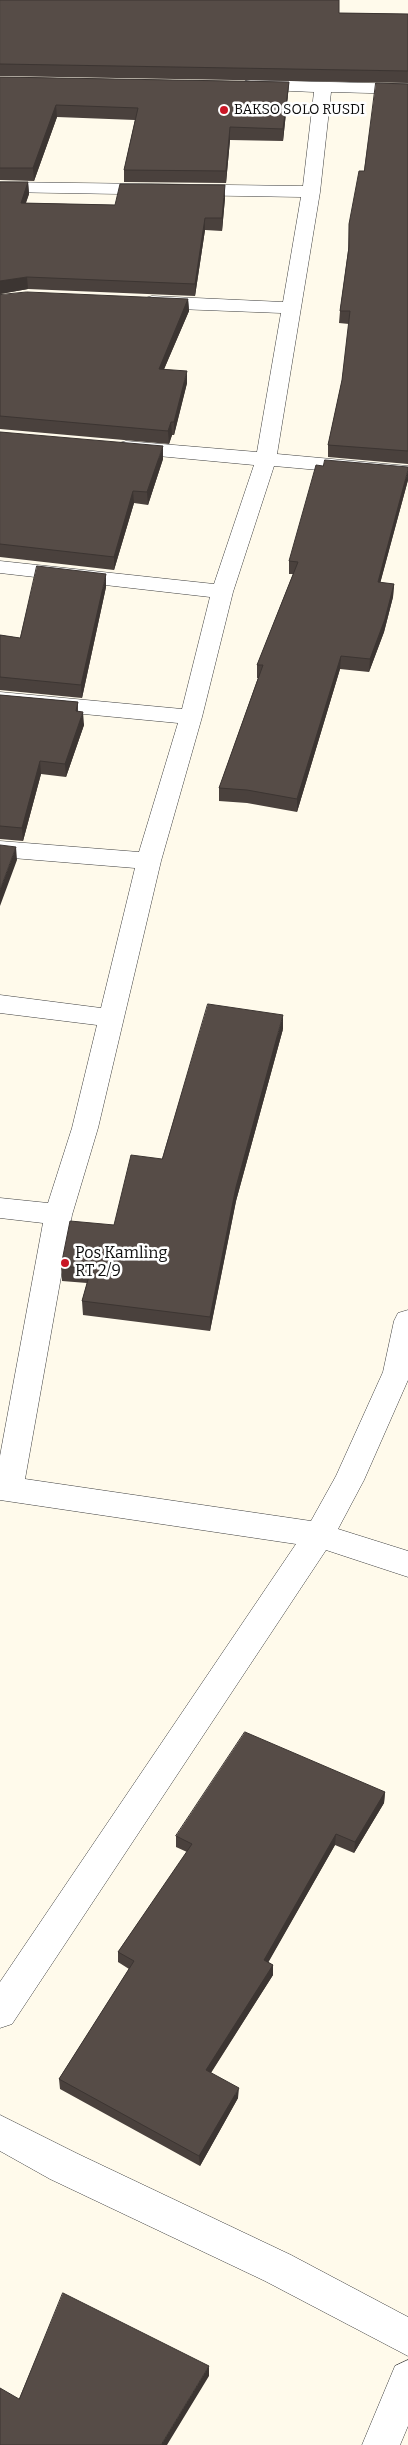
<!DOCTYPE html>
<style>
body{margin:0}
canvas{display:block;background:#fffaeb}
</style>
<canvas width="408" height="2445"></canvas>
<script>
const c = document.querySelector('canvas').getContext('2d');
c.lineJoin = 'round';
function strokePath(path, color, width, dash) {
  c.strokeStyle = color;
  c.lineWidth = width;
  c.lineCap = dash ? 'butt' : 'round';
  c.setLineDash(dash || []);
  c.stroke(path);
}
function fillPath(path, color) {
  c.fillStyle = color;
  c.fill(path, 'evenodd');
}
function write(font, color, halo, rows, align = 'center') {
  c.font = font + ' Bitter,serif';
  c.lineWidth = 5;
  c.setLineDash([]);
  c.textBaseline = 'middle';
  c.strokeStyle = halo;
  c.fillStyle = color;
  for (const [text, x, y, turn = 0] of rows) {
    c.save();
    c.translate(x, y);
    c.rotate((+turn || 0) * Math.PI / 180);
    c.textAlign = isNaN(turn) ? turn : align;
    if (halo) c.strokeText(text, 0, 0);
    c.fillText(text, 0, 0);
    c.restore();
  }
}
const street = new Path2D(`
 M251,80L408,84V94L331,92L320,192L277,454L408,466V478L274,466L233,592L202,717L161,861L98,1128L72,1215L25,1479L311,1521L336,1476L383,1372L394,1321L398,1313L408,1310V1380L364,1480L338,1529L408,1551V1577L326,1550L12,2024L0,2028V1982L296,1544L0,1500V1456L43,1223L0,1218V1198L48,1203L72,1128L97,1025L0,1013V995L101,1008L135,868L0,857V841L139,852L178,723L0,706V692L182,709L210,597L0,573V561L214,584L254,465L126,453L119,451L116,447L119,443L126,441L257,452L281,313L152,308L145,306L142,302L145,298L152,296L283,302L301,197L0,192V182L303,186L314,92L245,89L242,85L245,81Z
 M0,2115L76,2153L291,2255L408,2317V2356L265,2281L50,2179L0,2151Z
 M408,2360V2426L400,2445H362L395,2366Z`);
const wall = new Path2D(`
 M0,0L339,13L408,14V83L0,76Z
 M0,77L289,82L288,94L283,141L230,140L226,183L124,182V170L135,120L57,117L34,181L0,180Z
 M408,84V464L328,457V445L342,380L349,324L339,323L340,311L348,251L349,224L364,171Z
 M0,182H28L29,194L26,203L115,205L225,198L222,231L205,230L195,296L28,289L0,294Z
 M0,295L188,299L189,311L164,369L187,383L174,435H172L169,444L0,429Z
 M0,432L163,459L148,505L134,503L114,570L0,557Z
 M323,466L408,480L380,583L394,584L393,597L384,632L369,672L340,669L297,812L247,803L219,801V788L258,678H257V665L293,574H289V561Z
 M106,587L82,698L0,690V635L20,638Z
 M0,695L78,702V711L84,725L66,777L41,774L23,841L0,839Z
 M283,1029L236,1201L210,1331L83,1315L82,1301L87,1283L62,1281L61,1266L114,1225L162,1159Z
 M385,1792L384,1803L354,1853L335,1845L268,1962L273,1965V1975L211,2073L238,2098L200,2166L60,2089L59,2079L129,1969L118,1962V1952L187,1852L176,1847V1836Z`);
const shadedWall = new Path2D(`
 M289,82L288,94L283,141V129Z
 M56,105L57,117L34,181L33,168Z
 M230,127V140L226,183V171Z
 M28,182L29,194L21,215V203Z
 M225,185V198L222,231V218Z
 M205,218V230L195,296V284Z
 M27,277L28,289L0,294V281Z
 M188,299L189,311L159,381V369Z
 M187,371V383L174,435V422Z
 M171,422L172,435L169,444L168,431Z
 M163,446V459L148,505L147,492Z
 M408,470V480L377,595L378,582Z
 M133,491L134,503L114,570V557Z
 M106,574V587L82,698L81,685Z
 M394,584L393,597L384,632L369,672L370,659Z
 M341,656L340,669L297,812V799Z
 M83,712L84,725L66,777L65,764Z
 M40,761L41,774L23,841L22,828Z
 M16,847L17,860L0,906V890Z
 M283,1015V1029L236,1201L210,1331V1317L236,1187Z
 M385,1792L384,1803L354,1853L355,1842Z
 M336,1834L335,1845L264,1970V1960Z
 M273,1965V1975L206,2080V2070Z
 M239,2088L238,2098L200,2166L199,2156Z
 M209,2366V2376L167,2445H161Z`);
const building = new Path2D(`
 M0,0H339V13L408,14V71L0,64Z
 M0,77L289,82L283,129L230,127L226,171L124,170L138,108L56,105L33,168H0Z
 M376,83L408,84V451L328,445L342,380L350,311H340L349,247V224L359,171H364Z
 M0,182H28L21,203L115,205L120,184L225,185L222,218H205L195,284L27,277L0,281Z
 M27,292L188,299L159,369L187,371L174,422H171L168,431L0,416V295Z
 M0,432L163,446L147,492L133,491L114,557L0,544Z
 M325,460L408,467V470L378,582L394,584L385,619L370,659L341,656L297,799L247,790L219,788L263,665H257L298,562L289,561L316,465L323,466Z
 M37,566L106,574L81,685L0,677V635L20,638Z
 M0,695L78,702L76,711L83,712L65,764L40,761L22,828L0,826Z
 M0,845L16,847L0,890Z
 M208,1004L283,1015L236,1187L210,1317L82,1301L91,1269L61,1266L70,1221L114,1225L131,1155L162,1159Z
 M245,1732L385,1792L355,1842L336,1834L264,1960L273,1965L206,2070L239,2088L199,2156L59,2079L134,1961L118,1952L192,1844L176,1836Z
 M63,2293L209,2366L161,2445H0V2388L19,2399Z`);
const markers = [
 [224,110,5,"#c91726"],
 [65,1263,5,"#c91726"]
];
const farPoinames = [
 ["BAKSO SOLO RUSDI",234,110]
];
const poiNames = [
 ["Pos Kamling",75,1254],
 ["RT 2/9",75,1272]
];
strokePath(street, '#3f3f3f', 1);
fillPath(street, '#fff');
fillPath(wall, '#4a413d');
fillPath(shadedWall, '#3c3532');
fillPath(building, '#564c47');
strokePath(building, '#3c3532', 1);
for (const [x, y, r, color] of markers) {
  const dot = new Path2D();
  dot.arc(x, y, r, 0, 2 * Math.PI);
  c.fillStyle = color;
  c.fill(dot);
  strokePath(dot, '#fff', 2);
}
write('14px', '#0c0c0c', '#fff', farPoinames, 'left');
write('16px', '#0c0c0c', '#fff', poiNames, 'left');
</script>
